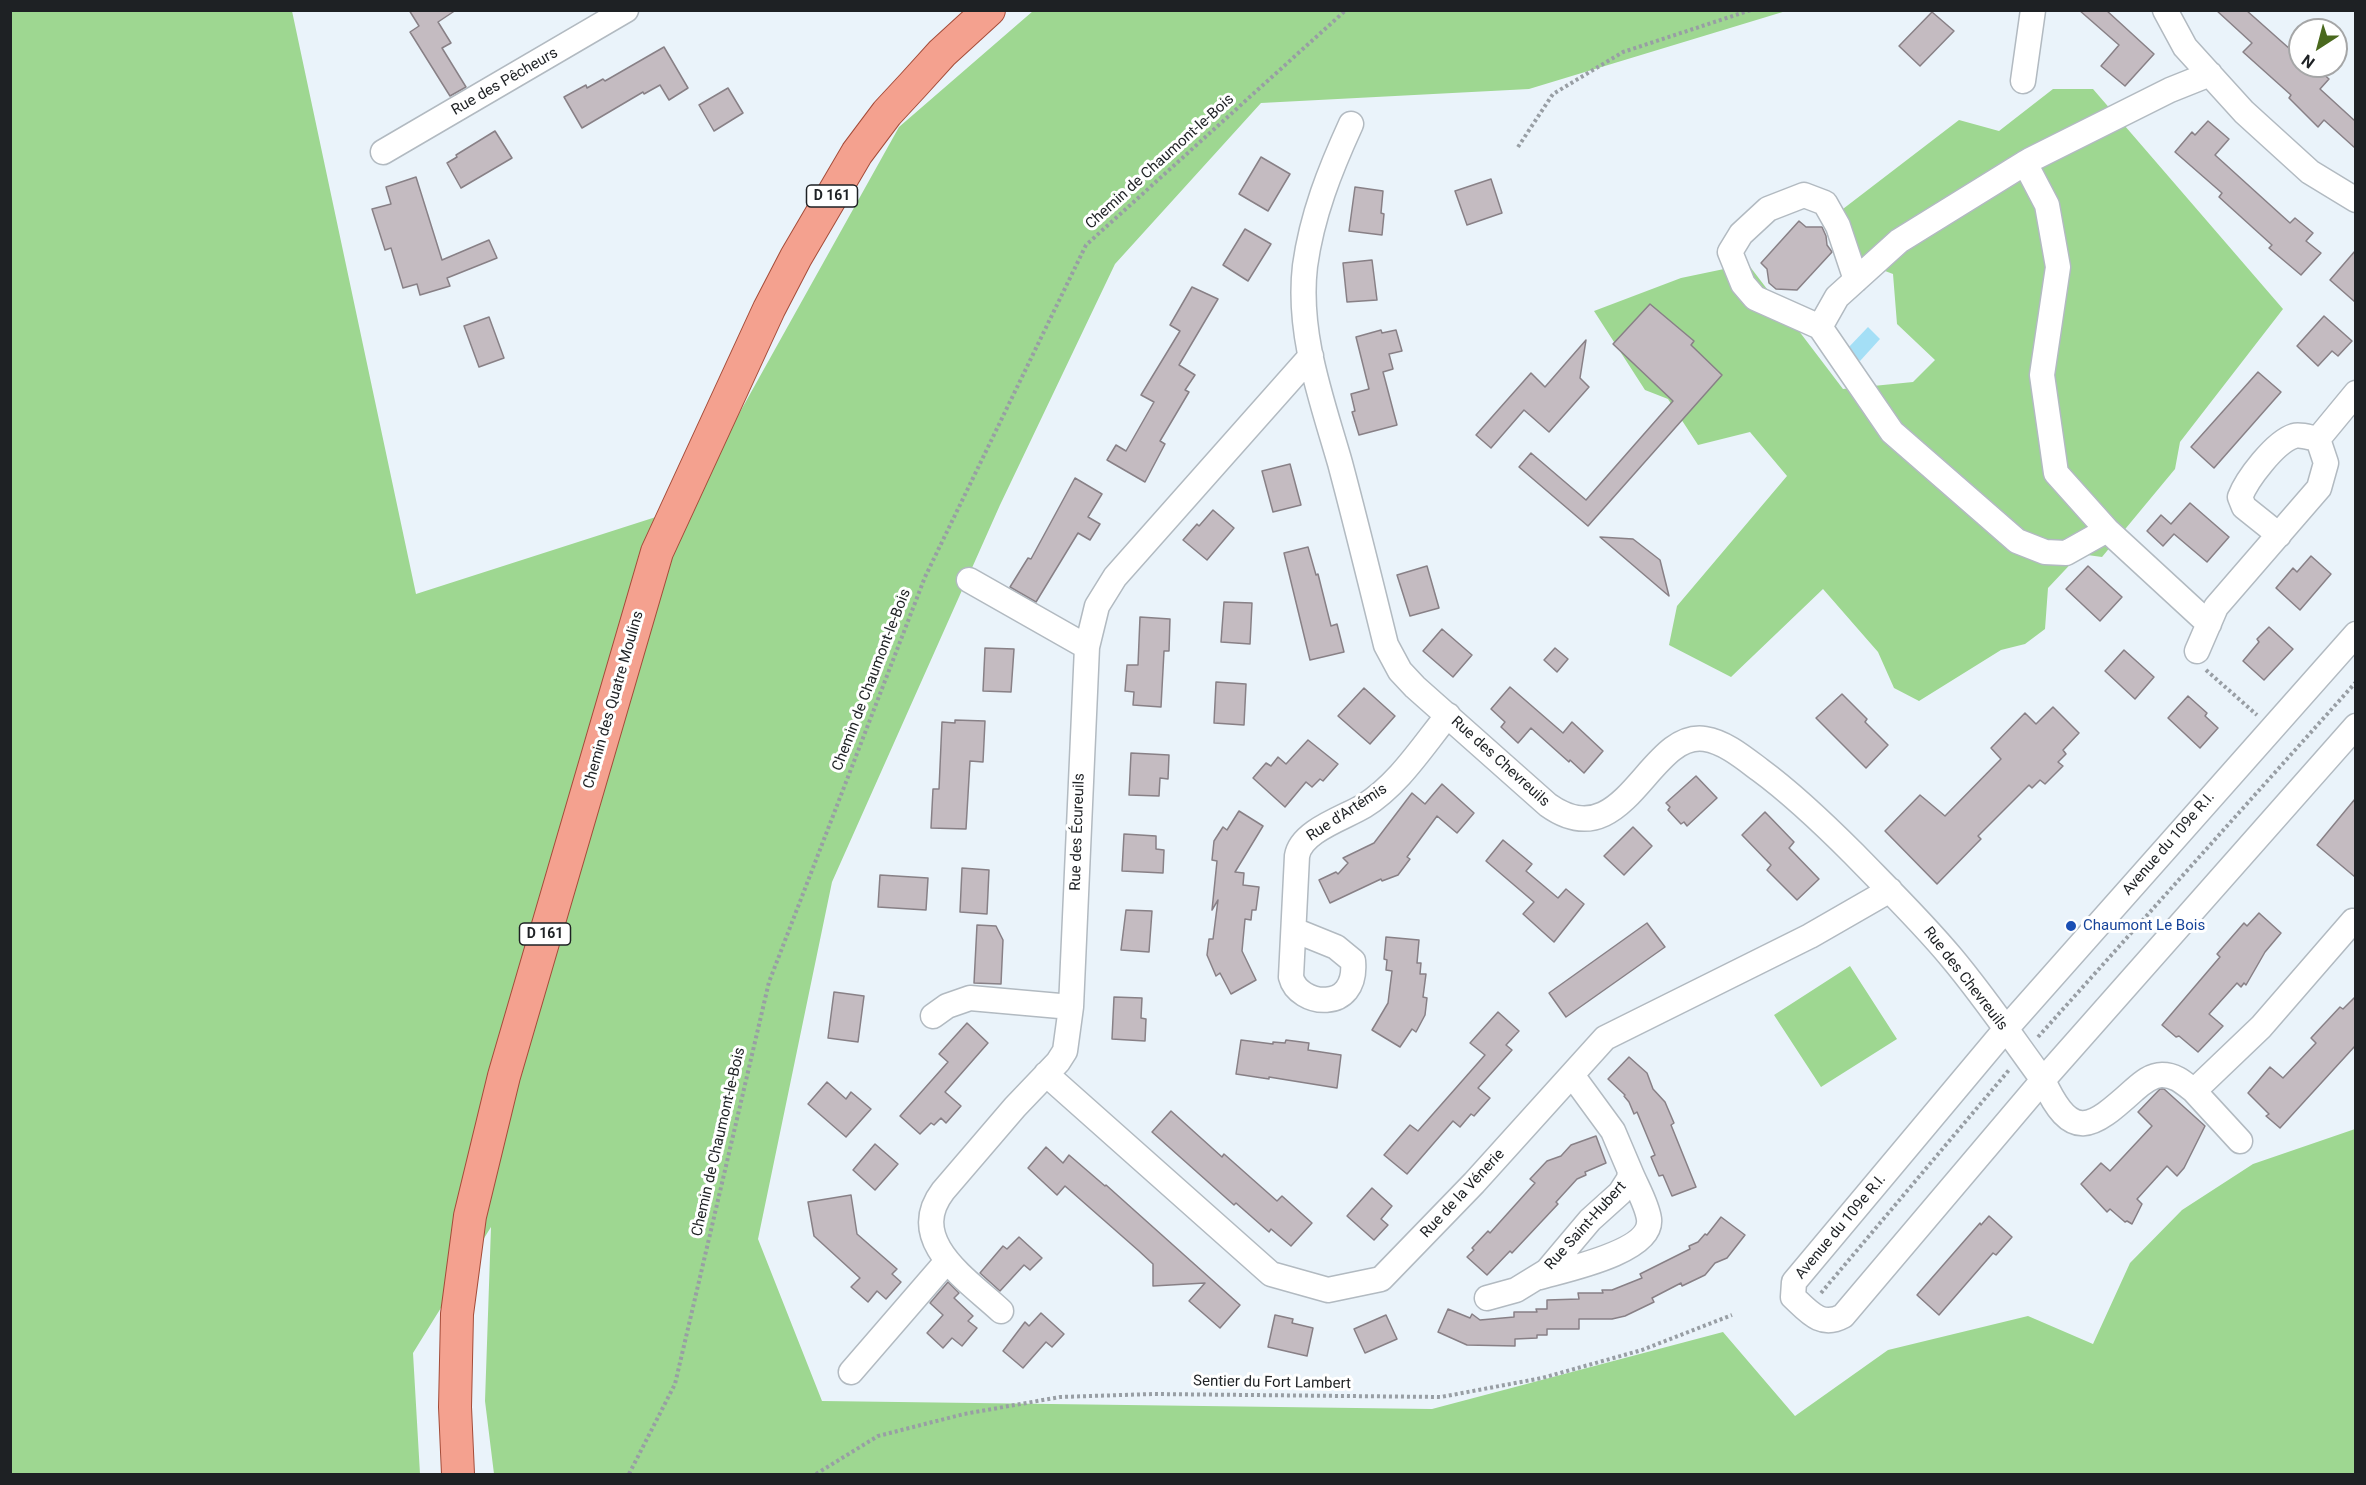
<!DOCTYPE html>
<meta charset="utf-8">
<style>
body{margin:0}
#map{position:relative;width:2366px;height:1485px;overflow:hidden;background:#eaf3fa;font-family:Roboto,sans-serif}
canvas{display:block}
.frame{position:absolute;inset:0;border:12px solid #1e2124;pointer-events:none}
.north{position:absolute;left:2288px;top:18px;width:60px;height:60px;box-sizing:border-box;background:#fff;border:2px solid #a5a6a7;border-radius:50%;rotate:216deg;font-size:16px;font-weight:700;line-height:24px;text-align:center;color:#1e2124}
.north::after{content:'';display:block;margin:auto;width:21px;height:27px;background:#4a691e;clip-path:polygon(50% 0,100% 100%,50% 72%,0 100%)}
</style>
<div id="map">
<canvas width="2366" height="1485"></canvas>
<div class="frame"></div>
<div class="north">N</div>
</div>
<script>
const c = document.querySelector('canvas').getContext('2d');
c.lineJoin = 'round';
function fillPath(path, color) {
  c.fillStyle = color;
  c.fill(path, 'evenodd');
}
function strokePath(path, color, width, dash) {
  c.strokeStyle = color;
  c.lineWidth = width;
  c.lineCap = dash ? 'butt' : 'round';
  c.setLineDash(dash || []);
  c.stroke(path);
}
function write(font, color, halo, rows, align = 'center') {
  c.font = font + ' Roboto,sans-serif';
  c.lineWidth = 6;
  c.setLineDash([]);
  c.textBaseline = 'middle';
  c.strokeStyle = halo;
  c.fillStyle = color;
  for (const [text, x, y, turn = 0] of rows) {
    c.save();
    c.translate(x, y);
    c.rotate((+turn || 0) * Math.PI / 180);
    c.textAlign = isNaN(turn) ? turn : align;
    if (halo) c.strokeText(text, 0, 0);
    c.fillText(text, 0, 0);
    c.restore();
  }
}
const green = new Path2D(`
 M10,11H292L416,594L687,507L899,127L1033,11H1786L1529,89L1261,103L1115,264L1000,505L832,882L758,1239L822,1401L1432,1409L1723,1332L1795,1416L1888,1350L2028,1316L2093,1344L2130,1263L2182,1210L2253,1164L2355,1129V1474H494L485,1401L491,1227L413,1353L420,1474H11Z
 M2053,89H2093L2283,309L2180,442L2175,469L2102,557L2080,554L2048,588L2045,629L2025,644L2001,650L1919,701L1894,688L1878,652L1823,589L1731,677L1669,645L1677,606L1787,476L1750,432L1698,445L1668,399L1645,390L1594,311L1681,278L1748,264L1843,389L1913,382L1935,360L1897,324L1893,274L1856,260L1839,212L1959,120L1999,131Z
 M1850,966L1897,1039L1821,1087L1774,1015Z`);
const water = new Path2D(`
 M1868,327L1880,339L1860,361L1847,349Z`);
const building = new Path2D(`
 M409,10H456L438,22L451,43L442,48L466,87L450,96L410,32L419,26Z
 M2079,10H2106L2154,54L2125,86L2101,66L2119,45Z
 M2216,10H2246L2300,58V66H2309L2313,70L2315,67L2329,79L2320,89L2355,121V148L2324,120L2318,127L2289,98L2291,95L2243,52L2252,43Z
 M1932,12L1954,31L1920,66L1899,46Z
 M664,47L688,88L669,100L660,85L644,94L643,92L582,128L564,97L586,85L587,88L603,79L605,81Z
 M728,88L743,113L714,131L699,105Z
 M2208,121L2229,139L2215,155L2290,223L2295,218L2313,233L2306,241L2321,253L2301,275L2269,248L2272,245L2219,197L2222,193L2175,152L2192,132L2195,135Z
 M495,131L512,158L461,188L447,163L457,157L456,155Z
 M1261,157L1290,174L1268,211L1239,194Z
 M416,177L442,260L489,240L497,258L447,278L450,286L420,295L417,284L403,288L391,248L385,250L372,209L391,204L386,187Z
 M1491,179L1502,213L1467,225L1455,191Z
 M1355,187L1383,191L1381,213L1384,214L1382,235L1349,231Z
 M1799,221L1806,227H1822L1826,236L1827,245L1832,252L1797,290L1776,289L1769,283L1767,269L1761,263Z
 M1245,229L1271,244L1248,281L1223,265Z
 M2355,251V302L2330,280Z
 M1372,260L1377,300L1347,302L1343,263Z
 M1192,287L1218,299L1179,365L1195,375L1185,390L1189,392L1160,441L1165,444L1145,482L1107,460L1116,445L1126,451L1154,402L1141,395L1180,331L1170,325Z
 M1650,304L1694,341L1691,345L1722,375L1588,526L1519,467L1531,453L1586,500L1673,401L1613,344Z
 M2324,316L2352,341L2338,356L2332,351L2318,366L2297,346Z
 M489,317L504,358L479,367L464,326Z
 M1381,330L1382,333L1396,330L1402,351L1389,354L1393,369L1383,372L1397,425L1359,435L1352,412L1355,411L1351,394L1369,389L1356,337Z
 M1586,340L1580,378L1589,387L1549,432L1524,410L1491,448L1476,435L1531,373L1545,387Z
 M2258,372L2281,392L2214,468L2191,447Z
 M1290,464L1301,505L1273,512L1262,471Z
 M1075,478L1102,494L1088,517L1100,524L1090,540L1078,533L1036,602L1010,587L1028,558L1031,559Z
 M2190,503L2229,537L2207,562L2174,534L2163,546L2147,531L2161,515L2171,524Z
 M1213,510L1234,528L1207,560L1183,540L1197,524L1199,526Z
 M1600,537L1633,539L1660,560L1669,596Z
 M1308,547L1316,575L1318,574L1331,626L1337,624L1344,652L1310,660L1284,553Z
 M2311,556L2331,574L2300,610L2276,588L2293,568L2297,572Z
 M1427,566L1439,608L1410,616L1397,575Z
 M2088,566L2122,597L2100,621L2066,589Z
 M1224,602L1252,603L1250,644L1221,642Z
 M1140,617L1170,619L1169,651H1164L1161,707L1133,705L1134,692L1125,691L1127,665H1138Z
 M2269,627L2293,649L2264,680L2243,661L2259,642L2257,639Z
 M1442,629L1472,655L1453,677L1423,651Z
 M985,648L1014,649L1011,692L983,691Z
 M1555,648L1568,659L1557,672L1544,660Z
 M2124,650L2154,677L2135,699L2105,671Z
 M1216,682L1246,684L1244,725L1214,723Z
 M1510,687L1563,733L1572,722L1603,751L1584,773L1570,760L1569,762L1531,728L1518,743L1501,727L1505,722L1491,709Z
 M1364,688L1395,716L1370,744L1338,716Z
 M1842,694L1867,719L1865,722L1888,745L1866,768L1816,718Z
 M2188,696L2207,713L2205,716L2218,728L2200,748L2168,718Z
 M2053,707L2079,733L2063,750L2066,754L2058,762L2063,766L2045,784L2040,780L2032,788L2029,785L1978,836L1981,839L1937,884L1885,831L1920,795L1945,816L2001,759L1991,748L2025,713L2036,724Z
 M955,720L985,721L983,762L970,761L966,829L931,828L933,789H939L942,722L955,723Z
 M1308,740L1338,764L1323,781L1320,779L1312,787L1306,782L1285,807L1253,778L1266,763L1271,766L1278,757L1286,764Z
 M1131,753L1169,755L1168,779L1160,778L1159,796L1129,795Z
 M1696,776L1717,798L1687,826L1684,822L1681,824L1668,810L1670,807L1666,803Z
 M1442,784L1474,813L1457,833L1437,816L1407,857L1410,859L1398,875L1382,881L1381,879L1330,903L1319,880L1336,872L1338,874L1348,863L1343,858L1374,843L1412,793L1425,804Z
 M2355,799V877L2317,845Z
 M1239,811L1263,826L1235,872L1244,873L1243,885L1259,887L1256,910H1252L1251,920L1245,919L1242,951L1256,980L1231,994L1220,973L1216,976L1207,955L1209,939H1213L1218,900L1212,910L1217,861L1212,860L1214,841L1223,827L1227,830Z
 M1765,812L1794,842L1789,848L1819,879L1797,900L1767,870L1771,865L1742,835Z
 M1633,827L1652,846L1624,875L1604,856Z
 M1124,834L1156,836V849L1164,850L1163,873L1122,871Z
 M1503,840L1532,864L1526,871L1558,898L1566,889L1584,904L1554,942L1523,914L1534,902L1486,861Z
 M962,868L989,870L987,914L960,912Z
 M880,875L928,878L926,910L878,907Z
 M1126,910L1152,911L1149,952L1121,950Z
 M2259,913L2281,933L2265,952L2246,985L2244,983L2241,987L2237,983L2209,1014L2223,1026L2198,1052L2179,1036L2176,1037L2162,1025L2220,957L2217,954L2244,923L2247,926Z
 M1647,923L1665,947L1566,1017L1549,993Z
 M977,925L996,926L1003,940L1001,984L974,983Z
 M1386,937L1419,940L1417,963H1421L1420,974H1426L1423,997L1427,998L1425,1015L1416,1032L1412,1029L1400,1047L1372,1030L1388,1003L1392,971L1386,970L1387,960L1384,959Z
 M834,992L864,996L858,1042L828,1038Z
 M1114,997L1142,998L1141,1018L1146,1019L1145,1041L1112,1039Z
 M2355,997V1046L2280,1128L2266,1116L2269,1114L2248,1093L2270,1067L2283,1078L2316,1043L2311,1038L2340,1007L2343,1009Z
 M1498,1012L1519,1031L1506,1045L1512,1050L1478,1088L1490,1098L1474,1116L1471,1114L1460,1127L1453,1121L1407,1174L1384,1155L1410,1125L1418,1131L1485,1055L1470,1043Z
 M967,1023L988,1043L945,1092L961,1106L946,1123L941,1118L934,1125L931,1123L920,1134L900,1116L948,1062L939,1054Z
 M1241,1040L1273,1044V1042L1285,1043L1286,1040L1309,1043L1308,1050L1341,1055L1337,1088L1269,1077V1079L1236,1074Z
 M1629,1057L1647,1073L1653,1089L1665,1102L1674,1123L1671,1125L1696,1187L1672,1196L1663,1175L1659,1176L1651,1157L1655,1155L1637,1112L1634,1114L1629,1102L1624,1096L1625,1095L1608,1079Z
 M827,1082L846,1099L851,1092L871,1109L846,1137L808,1104Z
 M2160,1089H2164L2205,1126L2184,1168L2177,1176L2167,1166L2137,1199L2142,1204L2132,1224L2127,1221L2125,1222L2110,1209L2107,1212L2081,1184L2101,1163L2110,1171L2152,1126L2138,1112Z
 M1171,1111L1222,1157L1224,1154L1277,1201L1282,1196L1312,1223L1291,1246L1271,1229L1269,1232L1236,1203L1234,1205L1152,1132Z
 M1596,1136L1606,1163L1585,1172L1586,1175L1577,1179L1556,1202L1558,1204L1512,1253L1510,1251L1487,1275L1467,1257L1474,1250L1472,1248L1488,1231L1490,1233L1535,1183L1530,1179L1547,1161L1561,1156L1571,1145Z
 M875,1144L898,1164L875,1190L853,1170Z
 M1046,1147L1063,1163L1069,1155L1105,1186L1106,1185L1240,1305L1220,1328L1189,1301L1205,1283L1153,1286V1264L1139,1251L1065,1186L1057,1195L1028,1168Z
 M1372,1188L1392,1206L1381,1219L1388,1225L1374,1240L1347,1216Z
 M851,1195L857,1234L897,1269L892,1274L901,1282L886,1299L877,1291L868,1302L851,1287L860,1278L814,1236L808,1202Z
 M1989,1216L2012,1237L1996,1255L1993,1253L1939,1315L1917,1295L1980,1223L1981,1225Z
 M1721,1217L1745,1235L1727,1258L1715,1263L1705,1275L1682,1286L1681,1283L1652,1298L1654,1302L1625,1316L1612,1319H1579V1329H1547V1335H1537V1338L1515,1339V1346L1467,1345L1438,1332L1448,1309L1470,1318L1472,1314L1480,1320L1514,1317V1312H1537L1536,1309H1547V1300L1579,1299L1578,1293H1603L1602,1290H1612L1642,1278L1640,1274L1690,1249L1689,1246L1698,1242L1705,1234L1707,1235Z
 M1019,1237L1042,1258L1030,1270L1024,1265L1000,1291L980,1273L1003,1246L1007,1249Z
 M948,1282L959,1293L954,1298L973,1316L968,1321L977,1328L962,1346L952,1338L943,1348L927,1333L943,1315L930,1303Z
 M1041,1313L1064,1334L1052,1347L1046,1342L1023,1368L1003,1351L1025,1322L1029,1326Z
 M1275,1315L1293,1319L1292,1323L1313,1328L1307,1356L1268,1347Z
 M1386,1315L1397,1339L1365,1353L1354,1329Z`);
const path = new Path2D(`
 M1518,147L1553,94L1623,52L1751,10
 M2206,670L2257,715
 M2038,1037L2356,682
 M1821,1293L2009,1070
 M629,1474L675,1384L769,982L925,577L1086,245L1346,10
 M816,1474L878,1436L964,1414L1060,1397L1153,1394L1441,1397L1542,1378L1642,1350L1732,1315`);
const minor = new Path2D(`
 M2165,10L2185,47L2244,112L2310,172L2356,200
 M2023,81L2033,10
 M1351,124C1330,170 1312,215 1305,266C1297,334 1322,400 1340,463C1356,523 1371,584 1386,645L1400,671L1415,687L1548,805C1625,860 1648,730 1705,739C1725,742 1744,758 1760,770C1794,795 1824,824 1854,854C1887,888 1921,921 1951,957C1983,995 2013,1039 2043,1080C2072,1143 2091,1129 2134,1090C2142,1083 2151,1075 2162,1075C2176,1075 2184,1083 2194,1091L2261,1027L2353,921L2356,923
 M383,152L626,10
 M2025,163L2047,205L2058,267L2042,375L2056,473L2107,530L2066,553L2045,552L2017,541L1892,432L1820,327L1837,297L1899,241L2025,163L2030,160L2170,90L2210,74
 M1820,327L1755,298L1743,284L1730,252L1741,234L1768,209L1804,195L1825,203L1838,226L1856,280
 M2107,530L2209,624
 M2279,535L2244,507L2240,497C2247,479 2275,442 2294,436C2301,434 2311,438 2318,439
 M969,580L1087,647
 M2356,634L2005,1030L1794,1282L1793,1297C1809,1312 1821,1328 1843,1316L2043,1080L2356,726
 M2197,651L2216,607L2319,488L2326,463L2318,439L2356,393
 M1294,930L1336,947L1353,961C1358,1014 1298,1006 1291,977L1297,856C1301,831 1344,818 1364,806C1399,784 1422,747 1448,715
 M933,1016L947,1006L970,998L1071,1007
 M1046,1074L1271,1274L1328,1290L1381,1279L1474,1183L1605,1038L1810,936L1890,890
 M2194,1091L2240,1141
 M1540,1277C1564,1270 1653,1252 1649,1219C1647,1204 1636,1186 1630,1171
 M1487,1298L1516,1290L1547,1271L1590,1220L1620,1193L1629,1179L1630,1171L1613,1131L1572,1075
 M1001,1311C968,1280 905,1241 943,1191L1015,1107L1058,1062L1065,1051L1071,1007L1087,647L1097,606L1115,577L1311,356
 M851,1372L947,1261`);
const major = new Path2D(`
 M458,1474L455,1407L457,1314L470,1216L504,1076L657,552L769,309L796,257L857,153L887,113L913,85L942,53L989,10`);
const markers = [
 [2071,926,6,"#1a4fb4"]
];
const shields = [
 [832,196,51],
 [545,934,51]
];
const shieldNames = [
 ["D 161",832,196],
 ["D 161",545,934]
];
const streetNames = [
 ["Rue des Pêcheurs",505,82,-30],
 ["Chemin de Chaumont-le-Bois",1160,162,-42],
 ["Chemin de Chaumont-le-Bois",872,680,-69],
 ["Chemin des Quatre Moulins",614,700,-74],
 ["Rue des Chevreuils",1500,762,42],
 ["Rue d'Artémis",1347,813,-33],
 ["Rue des Écureuils",1078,832,-88],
 ["Avenue du 109e R.I.",2169,844,-49],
 ["Rue des Chevreuils",1965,979,52],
 ["Chemin de Chaumont-le-Bois",719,1142,-77],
 ["Rue de la Vénerie",1463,1194,-47],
 ["Rue Saint-Hubert",1586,1226,-48],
 ["Avenue du 109e R.I.",1841,1227,-50],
 ["Sentier du Fort Lambert",1272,1383,1]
];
const transitNames = [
 ["Chaumont Le Bois",2083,926]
];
fillPath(green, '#9ed791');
fillPath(water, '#a4dff6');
fillPath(building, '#c4bbc1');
strokePath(building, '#888086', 1.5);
strokePath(minor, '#b2bac1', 27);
strokePath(major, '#a44c39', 34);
strokePath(path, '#989ea4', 4, [3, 3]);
strokePath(minor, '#fff', 24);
strokePath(major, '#f4a18f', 32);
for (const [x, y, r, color] of markers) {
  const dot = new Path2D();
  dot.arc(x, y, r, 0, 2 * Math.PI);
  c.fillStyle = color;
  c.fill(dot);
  strokePath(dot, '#fff', 2);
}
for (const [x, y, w] of shields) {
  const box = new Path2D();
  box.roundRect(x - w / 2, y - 11, w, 22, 4.5);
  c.fillStyle = '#fff';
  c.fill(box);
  strokePath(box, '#1e2124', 1.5);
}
write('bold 14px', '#1e2124', null, shieldNames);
write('15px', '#1e2124', '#fff', streetNames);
write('15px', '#164399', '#fff', transitNames, 'left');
</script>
